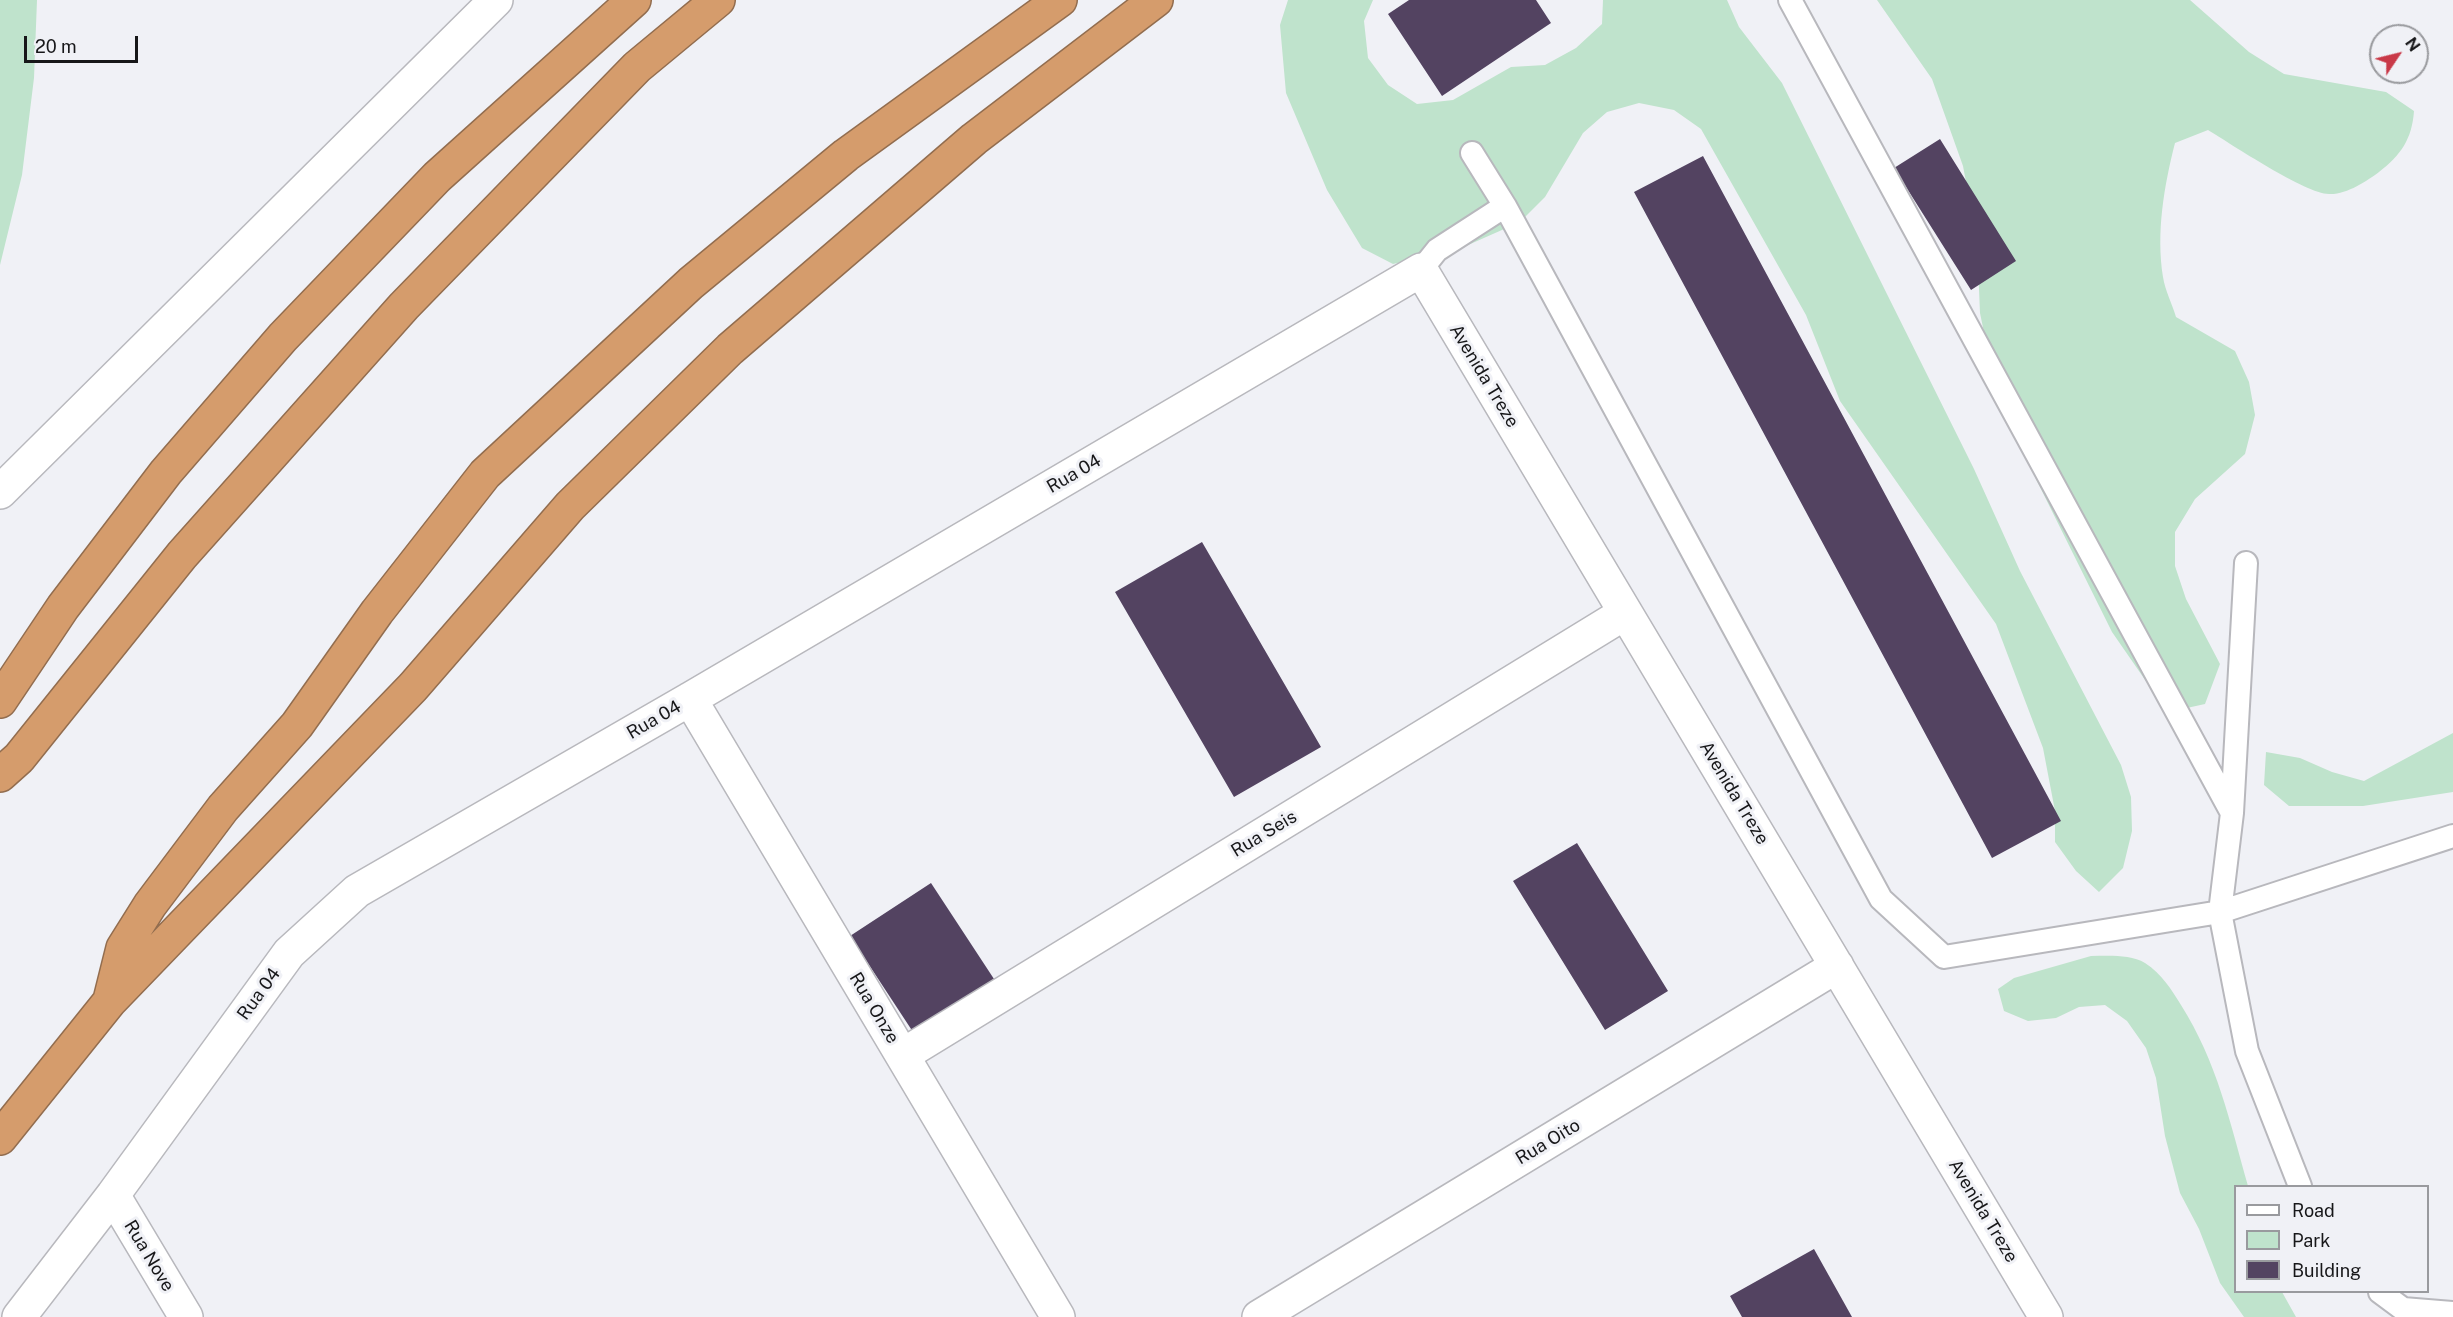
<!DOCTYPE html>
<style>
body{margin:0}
#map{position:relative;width:2453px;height:1317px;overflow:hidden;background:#f0f1f6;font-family:"Public Sans",sans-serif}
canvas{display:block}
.legend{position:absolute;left:2234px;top:1185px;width:195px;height:108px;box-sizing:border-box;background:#f0f1f6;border:2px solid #999a9e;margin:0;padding:8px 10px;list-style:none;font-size:18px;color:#171719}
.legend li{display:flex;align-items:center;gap:12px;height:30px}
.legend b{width:30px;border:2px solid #999a9e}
.north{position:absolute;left:2369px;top:24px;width:60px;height:60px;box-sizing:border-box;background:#f0f1f6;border:2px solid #999a9e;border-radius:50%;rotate:55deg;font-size:16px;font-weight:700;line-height:24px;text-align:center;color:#171719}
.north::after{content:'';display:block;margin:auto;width:21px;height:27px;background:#c93948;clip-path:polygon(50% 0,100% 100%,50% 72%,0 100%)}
.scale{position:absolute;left:24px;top:36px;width:114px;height:27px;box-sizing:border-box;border:3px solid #171719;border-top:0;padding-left:8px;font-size:18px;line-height:21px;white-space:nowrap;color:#171719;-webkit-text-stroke:4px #f0f1f6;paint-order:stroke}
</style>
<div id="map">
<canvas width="2453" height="1317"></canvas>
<ul class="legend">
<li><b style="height:8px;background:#fff"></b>Road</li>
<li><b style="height:16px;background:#bfe3cc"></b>Park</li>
<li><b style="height:16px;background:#534361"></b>Building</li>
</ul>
<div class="north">N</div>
<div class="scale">20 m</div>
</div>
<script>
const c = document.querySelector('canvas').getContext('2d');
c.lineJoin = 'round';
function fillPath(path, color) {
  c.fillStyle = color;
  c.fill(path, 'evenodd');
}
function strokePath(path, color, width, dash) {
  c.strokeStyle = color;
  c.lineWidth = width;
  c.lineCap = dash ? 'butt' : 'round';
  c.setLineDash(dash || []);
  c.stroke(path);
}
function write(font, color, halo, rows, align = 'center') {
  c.font = font + ' "Public Sans",sans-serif';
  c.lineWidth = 6;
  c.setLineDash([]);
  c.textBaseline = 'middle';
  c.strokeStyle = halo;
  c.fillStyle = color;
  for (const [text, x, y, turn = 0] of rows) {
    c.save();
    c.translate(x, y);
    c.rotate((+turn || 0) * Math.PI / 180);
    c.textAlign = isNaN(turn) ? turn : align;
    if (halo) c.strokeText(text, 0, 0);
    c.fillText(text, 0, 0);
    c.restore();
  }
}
const green = new Path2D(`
 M0,0H37L34,78L22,175L0,265Z
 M1288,0H1373L1364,21L1368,58L1388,85L1417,104L1453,100L1511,67L1545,65L1576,48L1602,24L1603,0H1727L1739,27L1782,83L1974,469L2020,571L2121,765L2131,797L2132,831L2123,868L2099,892L2076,871L2055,842V811L2043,748L1996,624L1840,401L1806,315L1701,129L1674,110L1639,103L1607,112L1583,133L1545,197L1520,222L1459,249L1393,264L1362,248L1327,190L1286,93L1280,25Z
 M1877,0H2190L2249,52L2284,74L2386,92L2414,111C2412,139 2401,155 2379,172C2367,181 2346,195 2329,194C2306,194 2231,144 2208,130L2175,143C2164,186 2156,233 2163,277C2165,290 2172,304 2176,317L2235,351L2249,382L2255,415L2245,454L2195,499L2175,532V566L2186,599L2220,664L2205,704L2173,711L2150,687L2112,632L2035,477L1987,347L1980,313L1977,240L1963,166L1932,79Z
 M2453,733V792L2363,806H2289L2264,785L2266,752L2300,758L2332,772L2364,781Z
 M2091,956C2108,956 2130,954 2145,963C2162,974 2171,989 2181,1005C2217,1062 2230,1122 2248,1186H2236V1292H2282L2296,1317H2244L2220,1283L2199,1229L2180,1193L2165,1136L2156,1078L2146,1048L2127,1021L2105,1005L2079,1007L2056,1018L2028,1021L2004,1011L1998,989L2014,978Z`);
const building = new Path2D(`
 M1409,0H1536L1551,23L1442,96L1388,14Z
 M1940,139L2016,261L1971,290L1894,168Z
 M1703,156L2061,821L1992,858L1634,192Z
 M1202,542L1321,747L1234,797L1115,592Z
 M1577,843L1668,991L1605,1030L1513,881Z
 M931,883L994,979L913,1032L850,936Z
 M1814,1249L1852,1317H1742L1730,1296Z`);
const service = new Path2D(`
 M1790,0L2232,813
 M1472,153L1505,206L1881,899L1944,957L2220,912L2453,836
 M1421,270L1437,250L1505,206
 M2246,563L2232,813L2220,912L2247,1051L2300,1186
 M2380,1292L2403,1309L2453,1313`);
const minor = new Path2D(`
 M690,699L1058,1317
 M903,1055L1625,613
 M113,1195L186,1317
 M19,1317L113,1195L289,953L357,891L690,699L1421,270L2046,1317
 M1259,1317L1837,966`);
const tertiary = new Path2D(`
 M0,492L496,0`);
const motorway = new Path2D(`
 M0,701L63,607L166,472L283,337L437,177L634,0
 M0,775L19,758L182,555L404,306L637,67L718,0
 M110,1000L123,948L150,905L223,808L297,725L377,612L485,474L691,283L846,155L1060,0
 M0,1138L110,1001L413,687L570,506L730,349L974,139L1156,0`);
const streetNames = [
 ["Avenida Treze",1484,376,59],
 ["Rua 04",1074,474,-30],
 ["Rua 04",654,720,-30],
 ["Avenida Treze",1734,793,59],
 ["Rua Seis",1264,834,-31],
 ["Rua 04",259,994,-54],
 ["Rua Onze",874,1008,59],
 ["Rua Oito",1548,1142,-31],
 ["Avenida Treze",1983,1211,59],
 ["Rua Nove",149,1256,59]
];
fillPath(green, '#bfe3cc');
fillPath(building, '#534361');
strokePath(service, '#b8b8bd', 26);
strokePath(minor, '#b8b8bd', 36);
strokePath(tertiary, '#b8b8bd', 36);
strokePath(motorway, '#926d4f', 36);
strokePath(service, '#fff', 22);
strokePath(minor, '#fff', 33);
strokePath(tertiary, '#fff', 33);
strokePath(motorway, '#d59c6c', 33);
write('18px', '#171719', '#f0f1f6', streetNames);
</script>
